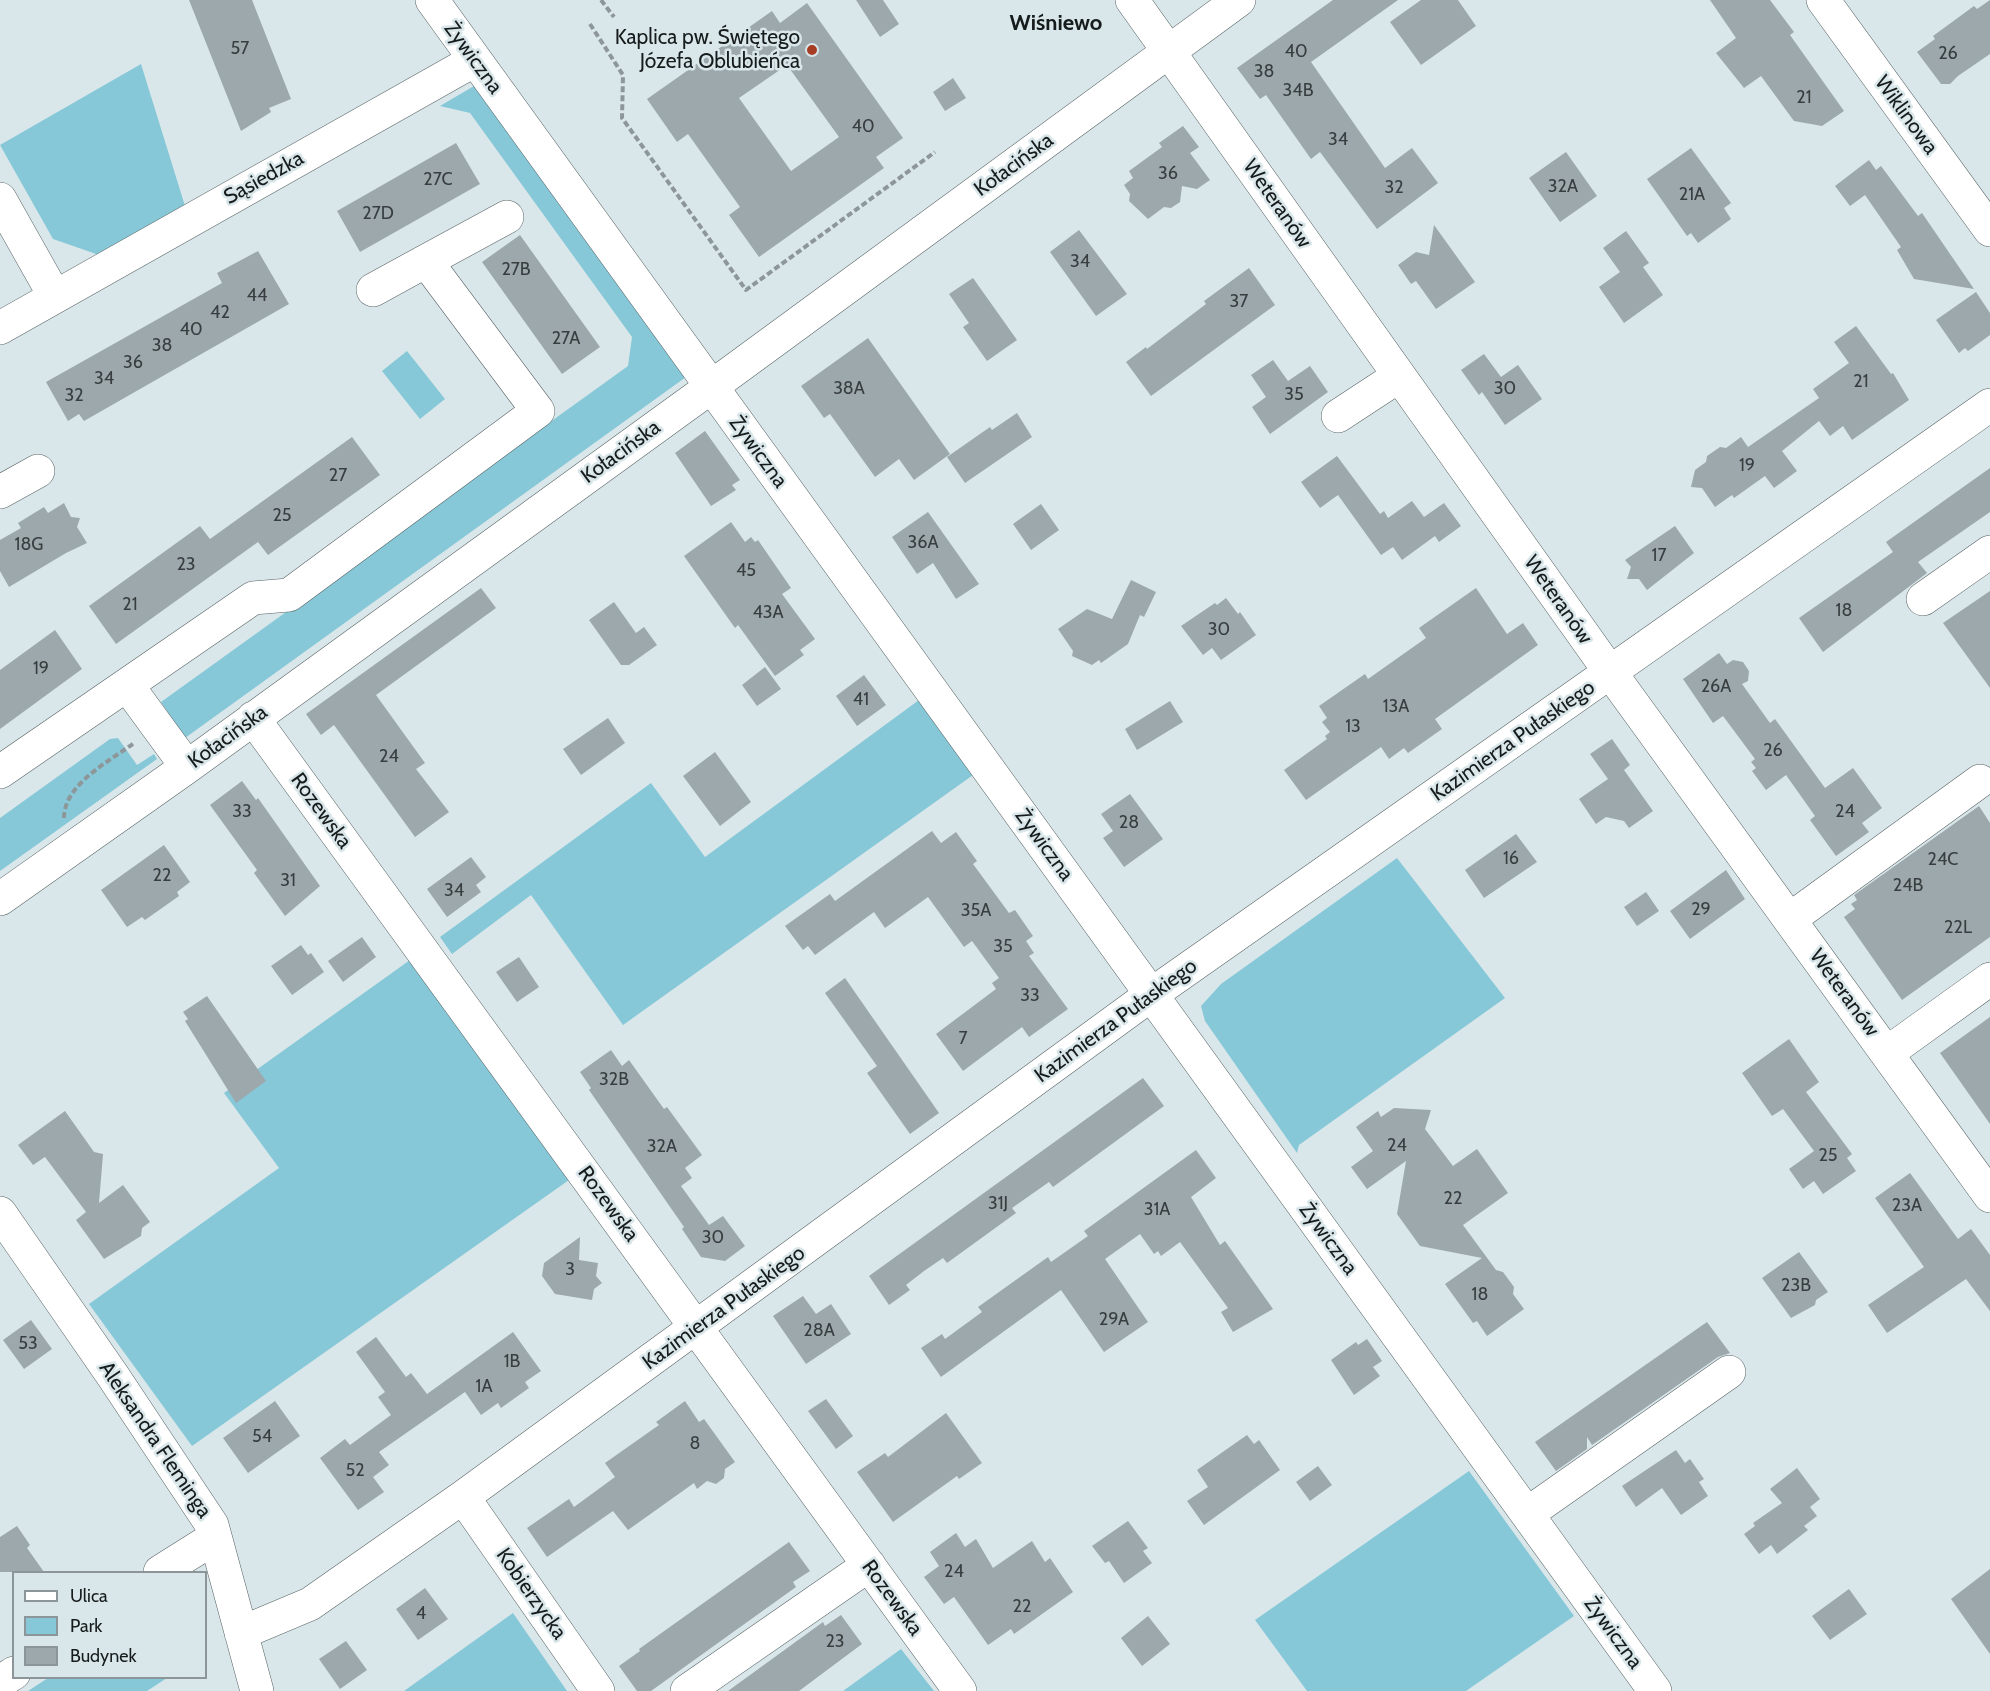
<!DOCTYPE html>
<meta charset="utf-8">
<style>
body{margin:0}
#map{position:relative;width:1990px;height:1691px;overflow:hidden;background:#dae7ea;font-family:Cabin,sans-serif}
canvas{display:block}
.legend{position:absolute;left:12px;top:1571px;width:195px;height:108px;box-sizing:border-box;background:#dae7ea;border:2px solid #8c9598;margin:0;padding:8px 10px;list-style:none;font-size:18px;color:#161b1c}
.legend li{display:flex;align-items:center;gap:12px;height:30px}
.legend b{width:30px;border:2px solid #8c9598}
</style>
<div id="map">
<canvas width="1990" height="1691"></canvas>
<ul class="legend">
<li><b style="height:8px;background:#fff"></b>Ulica</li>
<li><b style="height:16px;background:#86c8d8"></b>Park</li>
<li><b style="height:16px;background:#9ca8ab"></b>Budynek</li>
</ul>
</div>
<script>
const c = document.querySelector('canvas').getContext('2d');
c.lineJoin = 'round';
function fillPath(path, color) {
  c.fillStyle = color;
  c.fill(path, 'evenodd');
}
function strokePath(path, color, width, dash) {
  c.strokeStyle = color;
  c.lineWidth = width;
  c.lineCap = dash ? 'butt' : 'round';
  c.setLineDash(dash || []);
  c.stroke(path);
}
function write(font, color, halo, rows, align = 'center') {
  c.font = font + ' Cabin,sans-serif';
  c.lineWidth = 5;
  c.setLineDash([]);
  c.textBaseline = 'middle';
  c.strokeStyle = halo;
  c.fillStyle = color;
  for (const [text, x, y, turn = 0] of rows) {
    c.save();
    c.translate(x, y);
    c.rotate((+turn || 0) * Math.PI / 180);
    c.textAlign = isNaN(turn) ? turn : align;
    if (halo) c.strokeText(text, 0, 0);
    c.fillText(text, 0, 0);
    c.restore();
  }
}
const green = new Path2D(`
 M141,64L185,206L99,255L53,239L0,145Z
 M474,86L686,377L185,738L161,702L628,366L632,337L470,113L440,106Z
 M407,351L445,399L420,419L382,371Z
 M919,700L973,775L623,1025L531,895L452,954L440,937L651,783L705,857Z
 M118,738L137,765L154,754L157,759L0,871V818L110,739Z
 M1397,858L1505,998L1299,1145L1297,1153L1205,1021L1201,1006L1221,984Z
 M410,960L569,1180L192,1446L89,1304L279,1168L224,1093Z
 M1469,1471L1574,1616L1466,1691H1307L1255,1620Z
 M513,1613L567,1691H404Z
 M901,1649L934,1691H843Z
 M48,1678H167L147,1691H28Z`);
const building = new Path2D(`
 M189,0H252L291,99L269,108L271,112L241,131Z
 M856,0H883L899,24L880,37Z
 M1333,0H1398L1311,62L1385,168L1412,148L1438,183L1377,229L1320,152L1311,159L1266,95L1260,99L1237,68Z
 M1421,0H1458L1476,26L1421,65L1390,22Z
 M1710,0H1770L1794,32L1790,35L1844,111L1822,126L1794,121L1761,76L1744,88L1716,53L1736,38Z
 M1990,0V54L1958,76L1950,84H1941L1917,52L1935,39L1933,36L1974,6L1977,9Z
 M807,3L903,138L876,157L884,168L759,257L729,215L740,207L688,134L677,142L647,99L772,11L780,23ZM787,65L839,137L791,171L739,98Z
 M953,78L966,98L945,111L933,92Z
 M1183,126L1199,147L1190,153L1210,180L1197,189L1182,186L1180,202L1171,208L1164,207L1148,219L1129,201L1130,194L1124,185L1133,178L1129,171L1162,147L1159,143Z
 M456,143L480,184L360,252L337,211Z
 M1691,148L1731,203L1724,208L1731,219L1698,243L1691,233L1687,236L1647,179Z
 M1566,152L1597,196L1560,222L1529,178Z
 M1869,160L1876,170L1881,166L1918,216L1922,213L1974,289L1914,279L1897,250L1901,247L1865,195L1850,206L1835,186Z
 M1434,225L1475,282L1436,309L1416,281L1411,284L1398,265L1416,252L1429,255Z
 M1079,230L1127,294L1096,316L1050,252Z
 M1626,231L1649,263L1643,267L1663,295L1624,323L1599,287L1620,272L1603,248Z
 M520,235L600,347L562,374L482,262Z
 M258,251L289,304L84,421L79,414L68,421L46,382L222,283L217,273Z
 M1249,268L1275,305L1151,396L1126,362L1146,347L1147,349L1206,304L1204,301Z
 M973,278L1017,340L987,361L963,327L969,323L949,294Z
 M1976,292L1990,313V335L1968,351L1965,348L1959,353L1936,320Z
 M1856,326L1891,374L1893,373L1909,400L1852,440L1843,426L1830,436L1819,421L1782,451L1797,471L1774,488L1765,476L1734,498L1732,495L1715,507L1702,488L1691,487L1695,470L1706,462L1707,456L1720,447L1726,448L1741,437L1748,447L1819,398L1813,389L1849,363L1834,342Z
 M868,338L950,454L914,480L899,459L875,477L830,414L824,418L801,386Z
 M1484,354L1501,377L1518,365L1542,399L1505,425L1482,392L1479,395L1461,370Z
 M1273,360L1288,381L1310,366L1328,392L1270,434L1252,407L1266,397L1251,375Z
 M1017,413L1032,437L965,483L947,457L990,427L992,430Z
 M705,431L740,480L732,485L736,490L711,506L675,453Z
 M352,437L380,475L268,555L258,542L116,644L89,606L200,526L210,539Z
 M1337,456L1380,514L1384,511L1388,518L1412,501L1424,517L1444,503L1461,526L1439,542L1435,536L1402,560L1393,547L1381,555L1338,495L1320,508L1301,482Z
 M1990,468V512L1918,562L1927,573L1823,652L1799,618L1893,552L1886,542Z
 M64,503L71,517L80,518L77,527L87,543L66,553L9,587L0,571V540L21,528L18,523L44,507L48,513Z
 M1041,504L1059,530L1031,550L1013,524Z
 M928,512L979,584L956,599L933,563L917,574L892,537Z
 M731,522L745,542L751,537L755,542L758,540L791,588L782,594L815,639L800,650L804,655L775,676L738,625L735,628L684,556Z
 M1675,526L1694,553L1647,590L1639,579H1627L1631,567L1625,560Z
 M1131,580L1156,592L1144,617L1140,615L1128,644L1101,663L1099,660L1092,665L1072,656L1073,651L1058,629L1087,609L1112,619Z
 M481,588L496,608L376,695L425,763L416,769L449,812L415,837L334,725L321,735L306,714Z
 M1476,588L1507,634L1523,623L1538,645L1435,719L1442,729L1408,753L1404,748L1389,759L1381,747L1306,800L1284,770L1327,739L1325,736L1330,732L1322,722L1327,718L1319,706L1365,674L1368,679L1426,638L1419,628Z
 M1990,591V688L1943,623Z
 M1226,598L1238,614L1240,612L1256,635L1221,660L1212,648L1203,655L1181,626L1215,603L1217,605Z
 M614,602L636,633L644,627L657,645L629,665H621L589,620Z
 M55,630L82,669L0,729V670Z
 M1719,653L1727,664L1733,660L1743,662L1749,671L1748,681L1742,684L1770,723L1775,719L1825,788L1853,768L1882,808L1862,823L1869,832L1836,856L1810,820L1815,816L1786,775L1766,790L1752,771L1756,768L1751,762L1755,759L1723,716L1713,723L1683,679Z
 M765,667L781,689L757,706L742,685Z
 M864,675L886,705L857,726L836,696Z
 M1170,701L1183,722L1137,750L1125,729Z
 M608,718L625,743L581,775L563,749Z
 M1612,739L1630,765L1624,770L1653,811L1629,828L1624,821L1606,817L1596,824L1579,799L1608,779L1590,754Z
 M715,752L751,802L720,826L683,776Z
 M242,781L256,800L258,798L320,886L285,916L254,873L257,870L210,805Z
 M1130,794L1163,839L1124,867L1103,838L1113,831L1101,814Z
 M1979,806L1990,823V937L1902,1000L1844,917L1855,909L1851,904L1857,900L1854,895Z
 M932,831L941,843L956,832L977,861L973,864L1009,913L1015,910L1033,936L1026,941L1034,953L1029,956L1068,1009L1029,1037L1022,1027L963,1071L936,1034L996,989L992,983L999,978L972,941L964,947L928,897L885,928L874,912L815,955L808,946L803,950L785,926L830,894L835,901Z
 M1516,834L1537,862L1484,898L1465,870Z
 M164,845L190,882L177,892L179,896L145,920L142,917L127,927L101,890Z
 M471,857L486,877L476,885L481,892L447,917L427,889Z
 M1726,870L1745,899L1690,939L1670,911Z
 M1646,892L1659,911L1637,926L1624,907Z
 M362,937L376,957L343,982L328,961Z
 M301,945L308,955L311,953L324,972L292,995L271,966Z
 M519,957L539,987L517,1002L496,972Z
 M845,978L939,1113L910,1134L867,1073L877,1066L825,993Z
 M207,996L266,1081L236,1103L185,1021L188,1019L183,1012Z
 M1990,1017V1124L1940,1053Z
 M1789,1039L1819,1082L1806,1092L1852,1154L1847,1158L1856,1171L1823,1194L1814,1181L1803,1189L1789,1169L1814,1151L1783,1109L1772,1116L1742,1073Z
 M611,1050L622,1066L629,1060L664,1109L667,1107L702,1155L685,1168L692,1178L681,1186L709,1225L723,1216L745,1246L725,1261L701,1257L682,1229L684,1227L589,1090L591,1088L580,1072Z
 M1143,1078L1164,1106L1053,1187L1049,1182L1012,1208L1016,1213L947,1263L943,1258L924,1271L906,1285L910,1290L889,1305L869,1276Z
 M1394,1108L1431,1110L1425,1129L1453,1166L1477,1149L1508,1193L1463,1225L1496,1270L1503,1272L1514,1287L1513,1294L1524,1309L1487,1336L1477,1321L1473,1323L1445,1284L1482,1258L1420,1246L1397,1214L1406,1161L1367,1189L1351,1167L1373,1151L1356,1127L1378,1111L1381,1117Z
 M65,1111L94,1152L103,1154L99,1203L123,1185L150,1222L142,1228L141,1236L104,1259L76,1220L86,1212L45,1157L33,1165L18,1145Z
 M1196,1150L1216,1178L1191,1197L1220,1245L1225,1241L1273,1309L1233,1332L1221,1312L1228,1308L1180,1242L1161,1256L1158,1251L1154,1254L1140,1234L1105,1259L1148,1322L1104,1352L1061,1290L941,1377L921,1348L942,1334L945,1339L982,1312L978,1307L1048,1257L1051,1262L1088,1236L1084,1231Z
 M1910,1173L1958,1239L1971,1229L1990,1255V1311L1966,1279L1887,1333L1868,1305L1924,1267L1875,1198Z
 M580,1237L579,1260L598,1263L596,1276L602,1283L594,1289L592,1300L555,1294L542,1276L544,1263Z
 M1799,1252L1828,1292L1816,1300L1815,1305L1791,1318L1762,1278Z
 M803,1296L816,1314L831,1304L851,1334L806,1364L773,1316Z
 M31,1320L52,1349L24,1369L3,1340Z
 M1707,1322L1730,1353L1718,1357L1592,1445L1587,1437V1449L1556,1471L1535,1442Z
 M513,1332L541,1371L525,1382L529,1388L501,1408L498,1403L481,1415L465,1392L379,1452L389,1465L373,1477L384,1492L358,1510L320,1458L345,1439L350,1445L391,1415L378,1397L385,1392L356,1352L376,1337L406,1377L411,1373L427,1394Z
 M1367,1339L1382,1361L1373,1367L1380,1376L1354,1395L1331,1360L1356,1342L1358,1345Z
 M826,1399L853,1436L836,1449L808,1411Z
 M275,1401L300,1436L248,1473L223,1438Z
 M685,1401L699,1422L704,1419L735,1462L725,1469L724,1478L716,1484L707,1481L697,1489L694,1483L628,1530L613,1511L547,1557L527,1528L569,1499L574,1507L615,1477L605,1463L659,1425L656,1422Z
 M946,1413L982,1463L959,1479L957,1476L893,1522L857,1472L885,1453L888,1457Z
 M1247,1435L1254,1444L1259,1440L1280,1470L1204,1525L1187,1501L1208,1487L1197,1470Z
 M1676,1450L1685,1463L1690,1459L1704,1479L1699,1482L1708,1496L1681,1515L1662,1488L1636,1507L1622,1486Z
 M1318,1466L1332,1485L1310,1501L1296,1482Z
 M1797,1468L1820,1499L1810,1507L1817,1516L1804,1526L1808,1530L1777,1554L1771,1545L1759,1554L1744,1534L1755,1526L1753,1523L1782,1503L1770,1489Z
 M1128,1521L1148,1548L1143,1551L1152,1563L1124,1583L1109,1561L1105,1563L1092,1546Z
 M17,1526L30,1545L27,1548L44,1572H0V1537Z
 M956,1533L965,1547L976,1539L993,1568L1032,1541L1045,1562L1050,1558L1073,1592L1014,1634L1011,1629L988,1645L954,1597L944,1604L924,1577L939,1566L930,1552Z
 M789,1542L810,1571L793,1582L796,1587L651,1691H637L619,1666L640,1651L639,1649Z
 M1990,1569V1654L1951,1599Z
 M425,1588L448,1619L418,1640L396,1609Z
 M1849,1589L1867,1614L1830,1640L1812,1616Z
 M841,1615L862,1644L799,1691H728L823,1622L825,1626Z
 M1148,1616L1170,1644L1142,1666L1121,1638Z
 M346,1641L367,1670L340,1689L319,1659Z`);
const path = new Path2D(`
 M601,0L614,17
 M590,24L623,75L622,118L746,290L935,152
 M64,818C64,784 110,761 134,743`);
const minor = new Path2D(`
 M432,0L1655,1691
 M1132,0L1610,672L1990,1196
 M1823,0L1990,230
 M0,199L54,295
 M426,261L507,217
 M0,328L475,60
 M1338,416L1399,376
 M0,492L38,471
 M1923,599L1990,552
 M127,685L187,767
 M253,718L960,1691
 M0,772L253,598L289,595L538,411L426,261L373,290
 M0,899L187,767L711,387L1239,0
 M1790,919L1980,781
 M1887,1053L1990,979
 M0,1213L113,1376L212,1525L257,1691
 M463,1497L598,1691
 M1527,1514L1729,1372
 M160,1572L214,1538
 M241,1633L310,1604L463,1497L1152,994L1990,405
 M0,1682L14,1673
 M687,1691L869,1565`);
const markers = [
 [812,50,6,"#a53c23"]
];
const numberNames = [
 ["57",240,49],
 ["40",1296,52],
 ["26",1948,54],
 ["38",1264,72],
 ["34B",1298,91],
 ["21",1804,98],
 ["40",863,127],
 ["34",1338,140],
 ["36",1168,174],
 ["27C",438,180],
 ["32A",1563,187],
 ["32",1394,188],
 ["21A",1692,195],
 ["27D",378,214],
 ["34",1080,262],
 ["27B",516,270],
 ["44",257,296],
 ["37",1239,302],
 ["42",220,313],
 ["40",191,330],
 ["27A",566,339],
 ["38",162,346],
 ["36",133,363],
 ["34",104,379],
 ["21",1861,382],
 ["38A",849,389],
 ["30",1505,389],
 ["35",1294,395],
 ["32",74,396],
 ["19",1747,466],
 ["27",338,476],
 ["25",282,516],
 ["36A",923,543],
 ["18G",29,545],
 ["17",1659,556],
 ["23",186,565],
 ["45",746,571],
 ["21",130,605],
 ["18",1844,611],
 ["43A",768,613],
 ["30",1219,630],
 ["19",41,669],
 ["26A",1716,687],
 ["41",861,700],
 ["13A",1396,707],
 ["13",1353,727],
 ["26",1773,751],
 ["24",389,757],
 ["33",242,812],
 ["24",1845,812],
 ["28",1129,823],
 ["16",1511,859],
 ["24C",1943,860],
 ["22",162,876],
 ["31",288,881],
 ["24B",1908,886],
 ["34",454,891],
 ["29",1701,910],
 ["35A",976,911],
 ["22L",1958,928],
 ["35",1003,947],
 ["33",1030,996],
 ["7",963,1039],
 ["32B",614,1080],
 ["24",1397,1146],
 ["32A",662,1147],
 ["25",1828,1156],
 ["22",1453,1199],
 ["31J",998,1204],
 ["23A",1907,1206],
 ["31A",1157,1210],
 ["30",713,1238],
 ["3",570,1270],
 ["23B",1796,1286],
 ["18",1480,1295],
 ["29A",1114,1320],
 ["28A",819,1331],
 ["53",28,1344],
 ["1B",512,1362],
 ["1A",484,1387],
 ["54",262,1437],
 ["8",695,1444],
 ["52",355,1471],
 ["24",954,1572],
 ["22",1022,1607],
 ["4",421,1614],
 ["23",835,1642]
];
const poiNames = [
 ["Kaplica pw. Świętego",800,38],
 ["Józefa Oblubieńca",800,62]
];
const streetNames = [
 ["Żywiczna",473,58,54],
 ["Wiklinowa",1906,115,54],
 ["Kołacińska",1014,165,-36],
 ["Sąsiedzka",264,178,-29],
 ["Weteranów",1277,204,55],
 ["Kołacińska",621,452,-36],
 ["Żywiczna",758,452,54],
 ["Weteranów",1558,600,55],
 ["Kołacińska",228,737,-36],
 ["Kazimierza Pułaskiego",1513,741,-35],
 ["Rozewska",321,811,54],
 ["Żywiczna",1044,845,54],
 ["Weteranów",1844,993,54],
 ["Kazimierza Pułaskiego",1116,1021,-36],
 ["Rozewska",608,1204,54],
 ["Żywiczna",1328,1239,54],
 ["Kazimierza Pułaskiego",724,1308,-36],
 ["Aleksandra Fleminga",155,1440,56],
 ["Kobierzycka",531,1594,55],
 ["Rozewska",892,1598,54],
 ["Żywiczna",1613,1633,54]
];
const neighbourhoodNames = [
 ["Wiśniewo",1056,24]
];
fillPath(green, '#86c8d8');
fillPath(building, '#9ca8ab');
strokePath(minor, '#586365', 34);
strokePath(path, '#8d9699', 4, [6, 3]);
strokePath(minor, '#fff', 33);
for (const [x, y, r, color] of markers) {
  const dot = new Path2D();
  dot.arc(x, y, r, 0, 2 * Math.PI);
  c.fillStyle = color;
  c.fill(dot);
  strokePath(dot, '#dae7ea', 2);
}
write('18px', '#383e40', null, numberNames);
write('21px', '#161b1c', '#dae7ea', poiNames, 'right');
write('21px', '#161b1c', '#dae7ea', streetNames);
write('bold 22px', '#161b1c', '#dae7ea', neighbourhoodNames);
</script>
